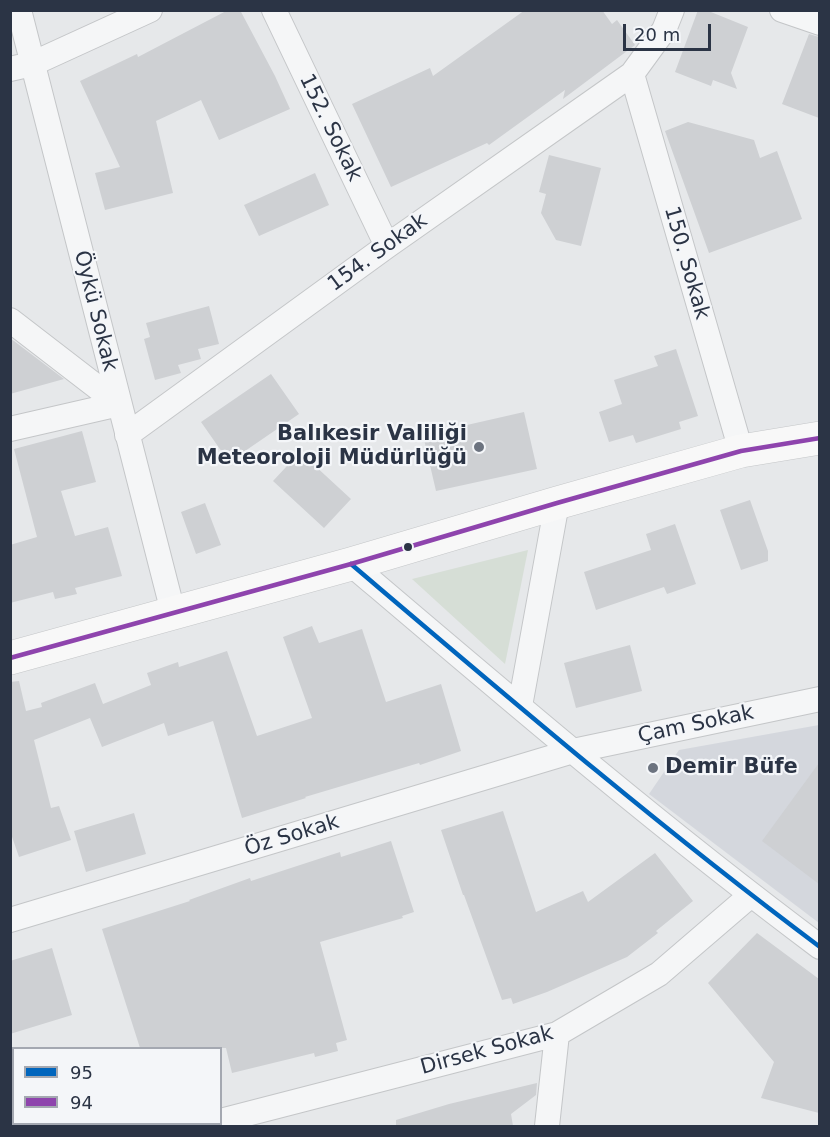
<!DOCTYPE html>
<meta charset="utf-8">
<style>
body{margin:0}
#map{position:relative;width:830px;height:1137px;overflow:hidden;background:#e6e8ea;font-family:"DejaVu Sans",sans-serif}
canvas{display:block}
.frame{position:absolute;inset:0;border:12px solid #2b3445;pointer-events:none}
.legend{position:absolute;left:12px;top:1047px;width:210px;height:78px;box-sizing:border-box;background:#f4f6f9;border:2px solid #a4a8b1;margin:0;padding:8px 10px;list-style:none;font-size:18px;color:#2b3445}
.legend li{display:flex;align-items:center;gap:12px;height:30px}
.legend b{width:30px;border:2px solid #a4a8b1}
.scale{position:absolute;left:623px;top:24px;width:88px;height:27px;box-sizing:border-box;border:3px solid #2b3445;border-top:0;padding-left:8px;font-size:18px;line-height:21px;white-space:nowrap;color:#2b3445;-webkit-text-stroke:4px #f4f6f9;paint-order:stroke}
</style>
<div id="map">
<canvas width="830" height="1137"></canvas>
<div class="frame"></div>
<ul class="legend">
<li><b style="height:8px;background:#0065bd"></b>95</li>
<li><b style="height:8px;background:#8e44ad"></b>94</li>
</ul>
<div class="scale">20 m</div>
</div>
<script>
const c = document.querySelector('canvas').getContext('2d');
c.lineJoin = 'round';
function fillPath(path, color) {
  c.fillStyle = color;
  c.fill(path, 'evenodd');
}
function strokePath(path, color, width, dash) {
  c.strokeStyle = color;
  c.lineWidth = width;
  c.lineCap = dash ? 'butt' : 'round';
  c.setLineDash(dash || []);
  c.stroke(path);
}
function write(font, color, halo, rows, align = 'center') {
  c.font = font + ' "DejaVu Sans",sans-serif';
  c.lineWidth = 4.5;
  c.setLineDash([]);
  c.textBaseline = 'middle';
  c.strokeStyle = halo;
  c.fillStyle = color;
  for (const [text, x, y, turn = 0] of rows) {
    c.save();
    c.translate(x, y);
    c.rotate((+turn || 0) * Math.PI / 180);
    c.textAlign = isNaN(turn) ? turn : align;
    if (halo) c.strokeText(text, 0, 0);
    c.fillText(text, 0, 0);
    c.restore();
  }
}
const built = new Path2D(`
 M819,725V923L649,794L679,750Z`);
const green = new Path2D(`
 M528,550L505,664L412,579Z`);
const building = new Path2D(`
 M228,10H240L275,76L290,109L219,140L201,100L156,121L173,193L105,210L95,173L120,167L80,81L137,54L138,57Z
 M525,10H602L612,24L617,20L635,45L563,99L565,90L489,145L487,143L391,187L352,104L430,68L433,76Z
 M698,10H706L748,27L731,73L737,89L713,80L711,86L675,72Z
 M809,34L819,37V118L782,104Z
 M688,122L754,140L760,158L777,151L802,219L709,253L665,131Z
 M549,155L601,168L581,246L556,240L541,213L546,194L539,192Z
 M315,173L329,205L259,236L244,205Z
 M209,306L219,344L198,349L201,359L178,365L181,373L155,380L144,339L150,337L146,323Z
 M10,338L64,379L10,394Z
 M676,349L698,416L679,422L681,429L636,443L633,435L609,442L599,412L622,404L614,380L658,366L654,356Z
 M271,374L299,414L229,462L201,422Z
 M524,412L537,469L436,491L423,435Z
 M82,431L96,482L61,491L75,536L108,527L122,576L75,588L77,594L55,599L53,592L10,603V545L37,537L14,449Z
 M300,452L351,499L324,528L273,481Z
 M750,500L768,551V561L741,570L720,510Z
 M205,503L221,545L196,554L181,512Z
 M675,524L696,584L667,594L664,587L596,610L584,572L651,550L646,534Z
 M312,626L319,643L362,629L386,702L441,684L461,751L420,765L419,763L305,797L306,798L242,818L213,721L168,736L164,723L102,747L90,718L34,740L51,808L59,806L71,840L19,857L10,831V682L19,681L26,711L42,707L41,703L95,683L103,704L151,685L147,673L178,662L179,667L227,651L257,736L312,718L283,637Z
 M630,645L642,691L576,708L564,663Z
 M819,763V884L762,841Z
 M503,811L536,912L583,891L588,902L655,853L693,901L656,931L658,933L627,957L547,992L513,1004L511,998L502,1000L464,895H463L441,830Z
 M134,813L146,854L86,872L74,831Z
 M391,841L414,912L402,916L403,918L320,942L347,1040L336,1043L338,1051L315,1057L314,1053L232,1073L226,1048H140L102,929L190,901L189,900L250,878L251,881L340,852L341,857Z
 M757,933L819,979V1113L761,1098L774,1062L708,983Z
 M52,948L72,1015L10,1034V961Z
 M537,1083L536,1095L511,1114L513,1126H396V1120L449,1104Z`);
const minor = new Path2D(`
 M19,10L173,612
 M274,10L387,246
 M782,10L820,23
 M10,69L32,64L150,10
 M632,74L741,451
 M10,320L119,404
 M10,429L119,404
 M127,435L387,246L632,74L664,30L672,10
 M351,564C504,694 658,826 820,947
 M520,706L557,503
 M10,920L573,751L820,699
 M220,1121L557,1034L659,974L751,895
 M196,1126L208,1124
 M547,1126L557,1034`);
const secondary = new Path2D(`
 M10,658L351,564L557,503L741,451L820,438`);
const bus1 = new Path2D(`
 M351,564C504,694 658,826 820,947`);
const bus2 = new Path2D(`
 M10,658L351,564L557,503L741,451L820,438`);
const markers = [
 [479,447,6,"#6c737f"],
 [408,547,5,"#2b3445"],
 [653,768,6,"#6c737f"]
];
const streetNames = [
 ["152. Sokak",330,128,64],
 ["154. Sokak",378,253,-36],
 ["150. Sokak",686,263,74],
 ["Öykü Sokak",95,311,76],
 ["Çam Sokak",696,725,-12],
 ["Öz Sokak",292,836,-17],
 ["Dirsek Sokak",487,1051,-15]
];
const poiNames = [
 ["Balıkesir Valiliği",467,435],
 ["Meteoroloji Müdürlüğü",467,459],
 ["Demir Büfe",665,768,"left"]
];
fillPath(built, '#d4d7dd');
fillPath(green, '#d6ded6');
fillPath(building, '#ced0d3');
strokePath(minor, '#c4c6c8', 26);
strokePath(secondary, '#c4c6c8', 34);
strokePath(minor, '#f5f6f7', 24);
strokePath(secondary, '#f8f8f8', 33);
strokePath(bus1, '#0065bd', 4.5);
strokePath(bus2, '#8e44ad', 4.5);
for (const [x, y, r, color] of markers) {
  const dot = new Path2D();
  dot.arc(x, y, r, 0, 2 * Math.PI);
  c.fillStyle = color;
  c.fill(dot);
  strokePath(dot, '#f4f6f9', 2);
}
write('21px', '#2b3445', '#f4f6f9', streetNames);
write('bold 21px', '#2b3445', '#f4f6f9', poiNames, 'right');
</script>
